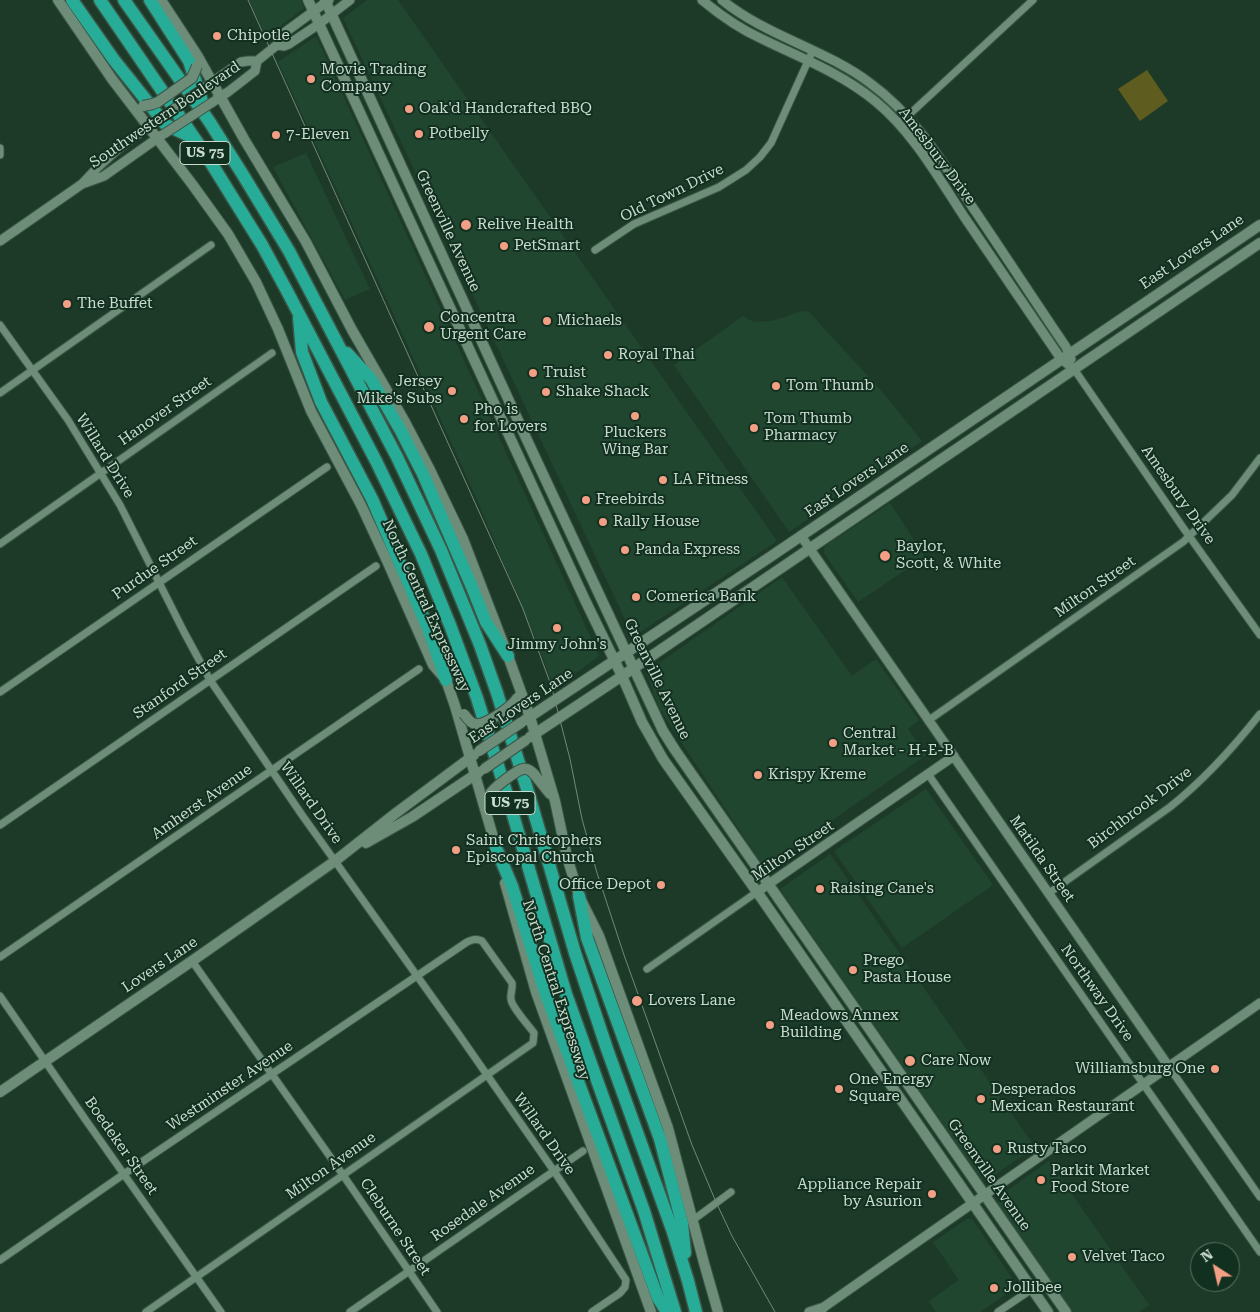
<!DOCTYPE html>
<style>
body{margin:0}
#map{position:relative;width:1260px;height:1312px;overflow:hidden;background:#1d3a28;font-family:"Roboto Serif",serif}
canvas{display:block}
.north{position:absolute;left:1190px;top:1242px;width:50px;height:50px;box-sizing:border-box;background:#12301f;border:1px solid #5c7466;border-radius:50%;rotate:325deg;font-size:14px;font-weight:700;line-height:20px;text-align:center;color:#cadbd0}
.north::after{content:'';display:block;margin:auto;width:18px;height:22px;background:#f39f85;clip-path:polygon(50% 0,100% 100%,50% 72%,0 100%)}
</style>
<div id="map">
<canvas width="1260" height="1312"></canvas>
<div class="north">N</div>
</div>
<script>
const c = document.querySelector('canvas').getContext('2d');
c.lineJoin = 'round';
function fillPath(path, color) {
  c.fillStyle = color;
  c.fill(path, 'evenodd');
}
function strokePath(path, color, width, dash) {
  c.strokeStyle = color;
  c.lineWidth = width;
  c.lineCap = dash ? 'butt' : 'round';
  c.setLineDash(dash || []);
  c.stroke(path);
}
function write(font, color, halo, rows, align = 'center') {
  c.font = font + ' "Roboto Serif",serif';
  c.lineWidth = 4;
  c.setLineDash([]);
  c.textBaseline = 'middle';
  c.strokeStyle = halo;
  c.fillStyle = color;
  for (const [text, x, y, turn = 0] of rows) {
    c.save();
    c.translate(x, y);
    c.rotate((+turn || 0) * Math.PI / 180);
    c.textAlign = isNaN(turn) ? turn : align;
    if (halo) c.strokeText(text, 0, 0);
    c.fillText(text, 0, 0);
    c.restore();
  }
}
const built = new Path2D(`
 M249,0H301L304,8L266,37Z
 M367,0H398L777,541L639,633L630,630L343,18Z
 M316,36L599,656L554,689L539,647L478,502L397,322L278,62Z
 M306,153L370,289L345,300L273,167Z
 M808,311L880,389L922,441L789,532L674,365L743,316L749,320L756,322L769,321L776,320L798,312Z
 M890,503L925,557L858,602L824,553L825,546Z
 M782,577L852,676L876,659L919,720L908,729L926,755L764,868L659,708L646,672Z
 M926,789L993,885L902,948L834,851Z
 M830,854L1035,1147L986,1181L981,1179L780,889Z
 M1049,1161L1149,1305L1139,1312H1072L997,1204L1002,1194Z
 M968,1218L973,1220L1014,1281V1289L980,1312H936L929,1301L959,1280L933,1242Z`);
const green = new Path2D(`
 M1147,70L1168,101L1140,121L1118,89Z`);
const minor = new Path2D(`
 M899,124L1033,0
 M0,148V155
 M595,250L634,224L719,187L746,170L760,157L771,143L813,50
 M0,325L68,420L120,505L184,632L210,680L302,815L455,1029L554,1171L626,1280L625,1287L620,1293L592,1312
 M1074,369L1184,529L1260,635
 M0,393L211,245
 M0,544L272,353
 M0,692L327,467
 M929,720L1183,542L1232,495L1260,458
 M928,774L1260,1252
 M0,825L376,566
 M1049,893L1170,807C1204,780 1233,748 1260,714
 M0,957L419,669
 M192,961L343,1175L437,1312
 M647,969L757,892
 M0,996L85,1119L221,1312
 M1169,1067L1260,1197
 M693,1220L731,1192
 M0,1260L124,1174L467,942C472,940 476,938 482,941L512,983C513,989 510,994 511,999C511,1006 529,1026 534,1033L533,1043L146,1312
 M350,1312L583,1151
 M998,1312L1044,1281`);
const tertiary = new Path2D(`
 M702,0C720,15 740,29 762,39C801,58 841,73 875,101C913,132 938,177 965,218C997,265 1029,312 1061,359L1074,369
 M722,0C766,36 825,49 870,83C915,116 941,160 971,205C1003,252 1034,300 1066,347L1071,359
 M277,45L284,46L289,44L319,24L350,0
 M208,85L241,62L248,61H257
 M216,99L228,92L255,71L257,61L277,45L280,38L284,33L329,0
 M83,183C103,160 127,140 153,124
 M0,241L82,184L104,176L162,135
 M801,536L1169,1067
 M757,892L954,756
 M809,1312L824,1307
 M820,1312L824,1307L884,1265L1260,1003`);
const secondary = new Path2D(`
 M58,0L112,79L192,184L228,234L256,282L278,329L311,411L361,505L388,563L433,665L446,680L455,706L498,854
 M161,0L197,55L244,139L306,242L352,330L405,422L429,468L463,539L508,656L530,717L555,801L567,857L579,896L599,936L668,1128L704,1263L718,1312
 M308,0L585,600L622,676L642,722L663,759L762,899L1048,1312
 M325,0L527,440L663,731L675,750L861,1017L1066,1312
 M525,720L770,557L1260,225
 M530,737L622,676L1260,243
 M534,774L550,794
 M366,843L412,817L479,772
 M505,883L536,992L651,1312
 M0,1092L192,961L335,861L396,813L474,755`);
const motorway = new Path2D(`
 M72,0L114,60L166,125L194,138
 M100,0L208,158L262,245L287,291L376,461L421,554L450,625L477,698L508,798L566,994L644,1211L675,1312
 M124,0L209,121L243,175L289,251L397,457L441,550L480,645L497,693L528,792L575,953L607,1049L673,1232L688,1281L696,1312
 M150,0L189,61L202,101
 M299,318L302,352L321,402L372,499L428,628L446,680
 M347,353L371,379L401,431L423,474L472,587L486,622L508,656
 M496,848L512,886L544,989L658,1298L667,1312
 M579,896L587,938L660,1139L682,1223L685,1253`);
const tram = new Path2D(`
 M248,0L523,609L551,685L570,759L582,819L597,873L624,955L692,1145L716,1202L732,1236L775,1312`);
const tertiaryBridge = new Path2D(`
 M155,122L208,85
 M164,134L216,100`);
const secondaryBridge = new Path2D(`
 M143,106L153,104L158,102L192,78L197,66
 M464,714C467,718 470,723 475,724C485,726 513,706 518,697
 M479,751L522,722
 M484,769L526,740
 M490,794C493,788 517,770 523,769C528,768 531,771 534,774`);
const markers = [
 [217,36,5,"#f39f85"],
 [311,79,5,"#f39f85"],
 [409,109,5,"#f39f85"],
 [419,134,5,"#f39f85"],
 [276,135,5,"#f39f85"],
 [466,225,6,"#f39f85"],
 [504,246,5,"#f39f85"],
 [67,304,5,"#f39f85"],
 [547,321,5,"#f39f85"],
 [429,327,6,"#f39f85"],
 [608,355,5,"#f39f85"],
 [533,373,5,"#f39f85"],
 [776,386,5,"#f39f85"],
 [452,391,5,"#f39f85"],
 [546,392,5,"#f39f85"],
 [635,416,5,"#f39f85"],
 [464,419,5,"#f39f85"],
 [754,428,5,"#f39f85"],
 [663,480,5,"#f39f85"],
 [586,500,5,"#f39f85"],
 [603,522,5,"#f39f85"],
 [625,550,5,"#f39f85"],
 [885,556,6,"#f39f85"],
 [636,597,5,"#f39f85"],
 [557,628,5,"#f39f85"],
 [833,743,5,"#f39f85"],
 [758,775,5,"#f39f85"],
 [456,850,5,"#f39f85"],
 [661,885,5,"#f39f85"],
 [820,889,5,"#f39f85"],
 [853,970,5,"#f39f85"],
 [637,1001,6,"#f39f85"],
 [770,1025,5,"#f39f85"],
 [910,1061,6,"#f39f85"],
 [1215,1069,5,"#f39f85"],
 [839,1089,5,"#f39f85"],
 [981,1099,5,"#f39f85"],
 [997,1149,5,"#f39f85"],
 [1041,1180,5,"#f39f85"],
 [932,1194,5,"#f39f85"],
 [1072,1257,5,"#f39f85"],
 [994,1288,5,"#f39f85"]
];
const shields = [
 [205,153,50],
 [510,803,50]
];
const shieldNames = [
 ["US 75",205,153],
 ["US 75",510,803]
];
const poiNames = [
 ["Chipotle",227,36],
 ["Movie Trading",321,70],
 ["Company",321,87],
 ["Oak'd Handcrafted BBQ",419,109],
 ["Potbelly",429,134],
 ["7-Eleven",286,135],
 ["Relive Health",477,225],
 ["PetSmart",514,246],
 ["The Buffet",77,304],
 ["Concentra",440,318],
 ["Urgent Care",440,335],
 ["Michaels",557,321],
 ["Royal Thai",618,355],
 ["Truist",543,373],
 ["Jersey",442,382,"right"],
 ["Mike's Subs",442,399,"right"],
 ["Tom Thumb",786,386],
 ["Shake Shack",556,392],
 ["Pho is",474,410],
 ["for Lovers",474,427],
 ["Tom Thumb",764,419],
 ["Pharmacy",764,436],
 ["Pluckers",635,433,"center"],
 ["Wing Bar",635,450,"center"],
 ["LA Fitness",673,480],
 ["Freebirds",596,500],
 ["Rally House",613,522],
 ["Baylor,",896,547],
 ["Scott, & White",896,564],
 ["Panda Express",635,550],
 ["Comerica Bank",646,597],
 ["Jimmy John's",557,645,"center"],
 ["Central",843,734],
 ["Market - H-E-B",843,751],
 ["Krispy Kreme",768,775],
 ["Saint Christophers",466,841],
 ["Episcopal Church",466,858],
 ["Office Depot",651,885,"right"],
 ["Raising Cane's",830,889],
 ["Prego",863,961],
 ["Pasta House",863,978],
 ["Lovers Lane",648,1001],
 ["Meadows Annex",780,1016],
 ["Building",780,1033],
 ["Care Now",921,1061],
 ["Williamsburg One",1205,1069,"right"],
 ["One Energy",849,1080],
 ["Square",849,1097],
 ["Desperados",991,1090],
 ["Mexican Restaurant",991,1107],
 ["Rusty Taco",1007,1149],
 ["Parkit Market",1051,1171],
 ["Food Store",1051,1188],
 ["Appliance Repair",922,1185,"right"],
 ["by Asurion",922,1202,"right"],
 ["Velvet Taco",1082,1257],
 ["Jollibee",1004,1288]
];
const streetNames = [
 ["Southwestern Boulevard",165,115,-34],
 ["Amesbury Drive",937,156,53],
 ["Old Town Drive",672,193,-26],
 ["Greenville Avenue",448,231,65],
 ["East Lovers Lane",1192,252,-34],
 ["Hanover Street",165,411,-35],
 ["Willard Drive",105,456,58],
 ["East Lovers Lane",857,480,-34],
 ["Amesbury Drive",1178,495,55],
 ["Purdue Street",155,568,-35],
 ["Milton Street",1095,587,-35],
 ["North Central Expressway",426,606,65],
 ["Greenville Avenue",657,679,64],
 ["Stanford Street",180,684,-35],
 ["East Lovers Lane",521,706,-34],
 ["Amherst Avenue",202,802,-35],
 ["Willard Drive",311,803,55],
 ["Birchbrook Drive",1140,808,-37],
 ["Milton Street",793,851,-34],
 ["Matilda Street",1042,859,55],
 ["Lovers Lane",160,965,-34],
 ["North Central Expressway",556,990,72],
 ["Northway Drive",1097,993,55],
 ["Westminster Avenue",230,1086,-34],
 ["Willard Drive",544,1134,55],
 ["Boedeker Street",121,1146,55],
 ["Milton Avenue",331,1166,-35],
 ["Greenville Avenue",989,1175,55],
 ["Rosedale Avenue",483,1203,-35],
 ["Cleburne Street",395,1227,56]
];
fillPath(built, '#214630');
fillPath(green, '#5e5d1f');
strokePath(minor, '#3b5546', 9);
strokePath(tertiary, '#3b5546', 11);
strokePath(secondary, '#3b5546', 12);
strokePath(motorway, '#3b5546', 15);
strokePath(minor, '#6d8d78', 7);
strokePath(tertiary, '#6d8d78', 9);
strokePath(secondary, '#6d8d78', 10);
strokePath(motorway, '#27ac98', 12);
strokePath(tram, '#71897a', 1);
strokePath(tertiaryBridge, '#3b5546', 11, []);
strokePath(secondaryBridge, '#3b5546', 12, []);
strokePath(tertiaryBridge, '#6d8d78', 9);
strokePath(secondaryBridge, '#6d8d78', 10);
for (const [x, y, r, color] of markers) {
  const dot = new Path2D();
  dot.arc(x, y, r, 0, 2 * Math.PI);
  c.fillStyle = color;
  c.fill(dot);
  strokePath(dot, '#12301f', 2);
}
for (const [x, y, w] of shields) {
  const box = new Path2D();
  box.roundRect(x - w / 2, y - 11.5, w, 23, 4);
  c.fillStyle = '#12301f';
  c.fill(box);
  strokePath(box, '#cadbd0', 1);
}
write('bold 14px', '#cadbd0', null, shieldNames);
write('15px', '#cadbd0', '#12301f', poiNames, 'left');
write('15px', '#cadbd0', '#12301f', streetNames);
</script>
